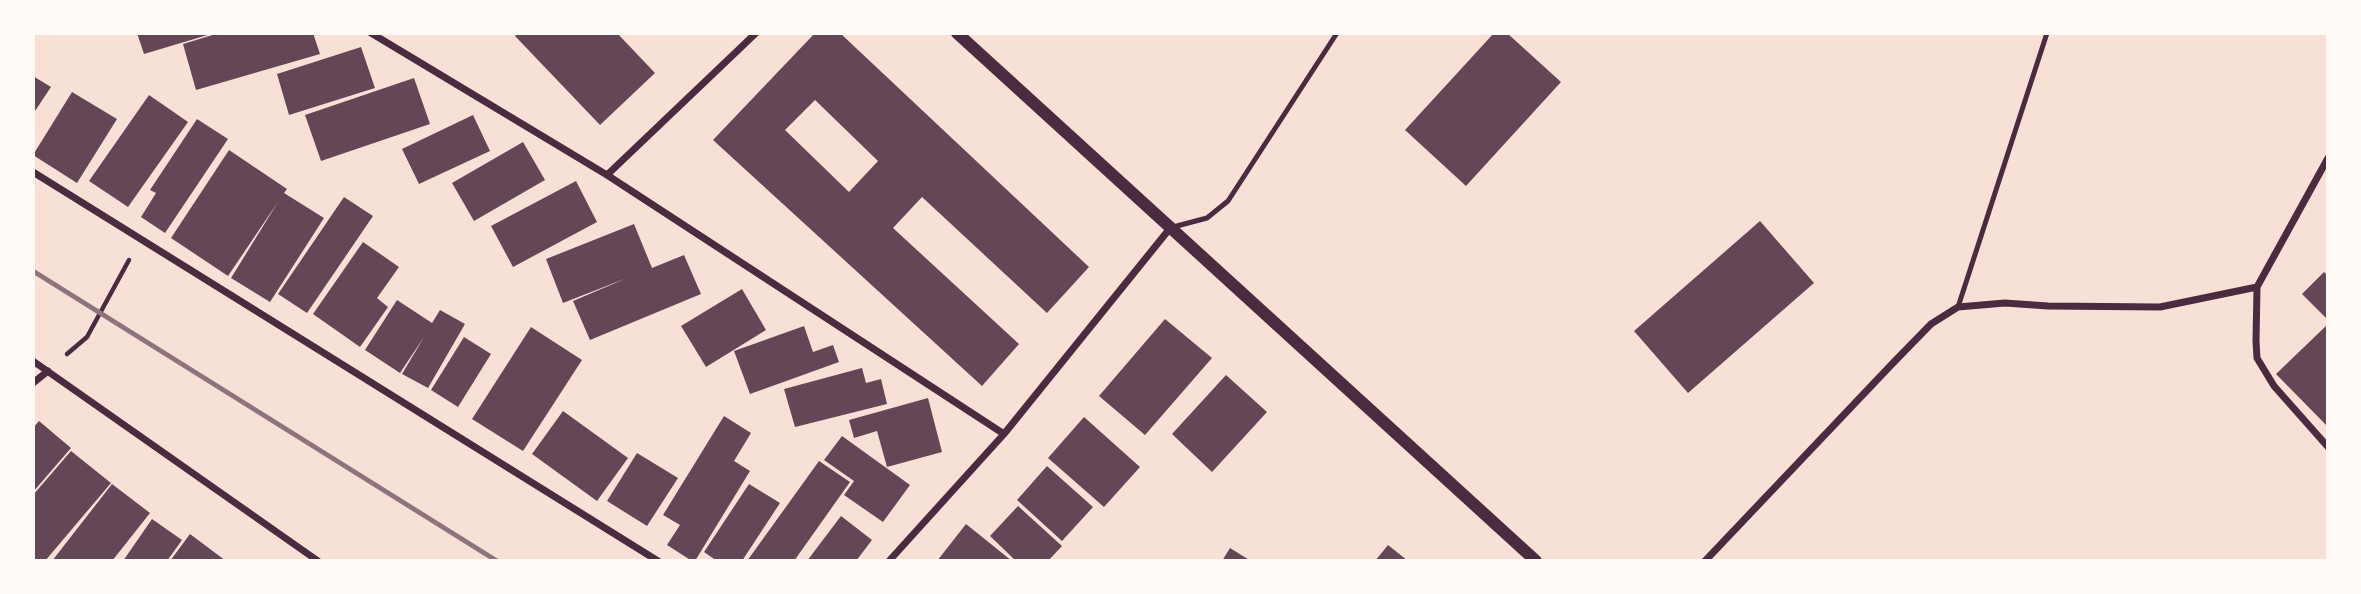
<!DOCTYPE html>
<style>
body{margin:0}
#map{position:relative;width:2361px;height:594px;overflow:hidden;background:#f7e1d7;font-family:"DejaVu Sans",sans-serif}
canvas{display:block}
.frame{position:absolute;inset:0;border:35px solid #fffaf5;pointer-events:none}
</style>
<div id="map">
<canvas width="2361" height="594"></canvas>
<div class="frame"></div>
</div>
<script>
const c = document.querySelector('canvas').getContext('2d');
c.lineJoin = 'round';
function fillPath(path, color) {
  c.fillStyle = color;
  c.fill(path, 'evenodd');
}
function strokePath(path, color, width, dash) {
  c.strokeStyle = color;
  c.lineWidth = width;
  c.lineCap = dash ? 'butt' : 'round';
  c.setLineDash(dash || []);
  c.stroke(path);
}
const building = new Path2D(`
 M137,33H210L211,34L144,54Z
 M219,33H313L320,54L196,90L183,44Z
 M518,33H617L655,73L600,125L515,36Z
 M815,33H840L1089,267L1047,313L922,197L893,228L1019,344L982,386L713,140ZM815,100L878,161L849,192L785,130Z
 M1494,33H1507L1561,82L1466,186L1405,130Z
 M361,47L375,88L289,115L277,74Z
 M33,76L51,87L33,114Z
 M414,78L430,124L321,161L305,115Z
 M72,92L117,119L77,183L33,155Z
 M149,95L188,122L128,207L89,181Z
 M473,115L490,151L419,184L402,149Z
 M197,119L228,139L165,233L141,217L156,193L150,190Z
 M523,142L545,180L474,221L452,183Z
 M229,150L287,189L284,193L324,218L270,302L231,278L278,202L228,276L171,238Z
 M576,181L597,222L513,267L491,226Z
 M344,197L373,216L307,313L278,294Z
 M1760,221L1814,283L1688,393L1634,331Z
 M634,224L652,268L684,255L701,294L590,340L573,301L627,278L563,303L546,259Z
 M363,242L399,267L377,298L388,307L360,347L313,314Z
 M2324,272L2328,276V320L2302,294Z
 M742,289L766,330L706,367L681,326Z
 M397,300L432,323L440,310L465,324L428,388L402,374L424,337L400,373L365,350Z
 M1165,319L1212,358L1145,435L1099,396Z
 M2328,324V427L2276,374Z
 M804,326L813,352L833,345L839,362L750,394L734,351Z
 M531,327L582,360L523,451L472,419Z
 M464,337L491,354L458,407L431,390Z
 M862,368L866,383L881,379L887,404L795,427L784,389Z
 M1226,375L1267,412L1212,472L1172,434Z
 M928,398L942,452L887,467L877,431L854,438L849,420Z
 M563,411L628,458L597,501L532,454Z
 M724,416L751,433L734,461L750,471L695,561H692L667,545L680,525L663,515Z
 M1084,417L1140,467L1104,507L1048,458Z
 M39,421L71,448L33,492V428Z
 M842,436L910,485L883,522L844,495L854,481L824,460Z
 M71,451L111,483L45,561H33V495Z
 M637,453L678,478L647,526L607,501Z
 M819,461L850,482L794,561H747Z
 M1047,466L1093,507L1062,541L1017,500Z
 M112,484L150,513L112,561H52Z
 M749,484L780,503L742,561H717L704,552Z
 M1018,506L1062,546L1048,561H1016L990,536Z
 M841,516L872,540L856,561H807Z
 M152,519L182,540L167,561H123Z
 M966,524L1012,561H937Z
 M190,534L226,561H170Z
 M1388,545L1408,561H1375Z
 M1230,548L1251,561H1222Z`);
const path = new Path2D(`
 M67,354L87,337L129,260`);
const service = new Path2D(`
 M1173,227L1207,218L1228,201L1337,33
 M1958,307L2047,33`);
const minor = new Path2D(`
 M371,33L607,175L1004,434
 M2328,158L2257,287L2256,341L2257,358L2274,386L2328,447
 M33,172L658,561
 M607,175L756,33
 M33,361L318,561
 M33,383L48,371
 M889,561L1004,434L1171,227
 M1705,561L1893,363L1931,324L1958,307L2005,303L2048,306L2160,307L2257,287`);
const tertiary = new Path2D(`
 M957,33L1536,561`);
const rail = new Path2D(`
 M33,271L497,561`);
fillPath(building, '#644757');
strokePath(path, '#4a2c40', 4.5);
strokePath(service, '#4a2c40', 5);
strokePath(minor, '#4a2c40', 7);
strokePath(tertiary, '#4a2c40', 12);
strokePath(rail, '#8f747c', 5);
</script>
